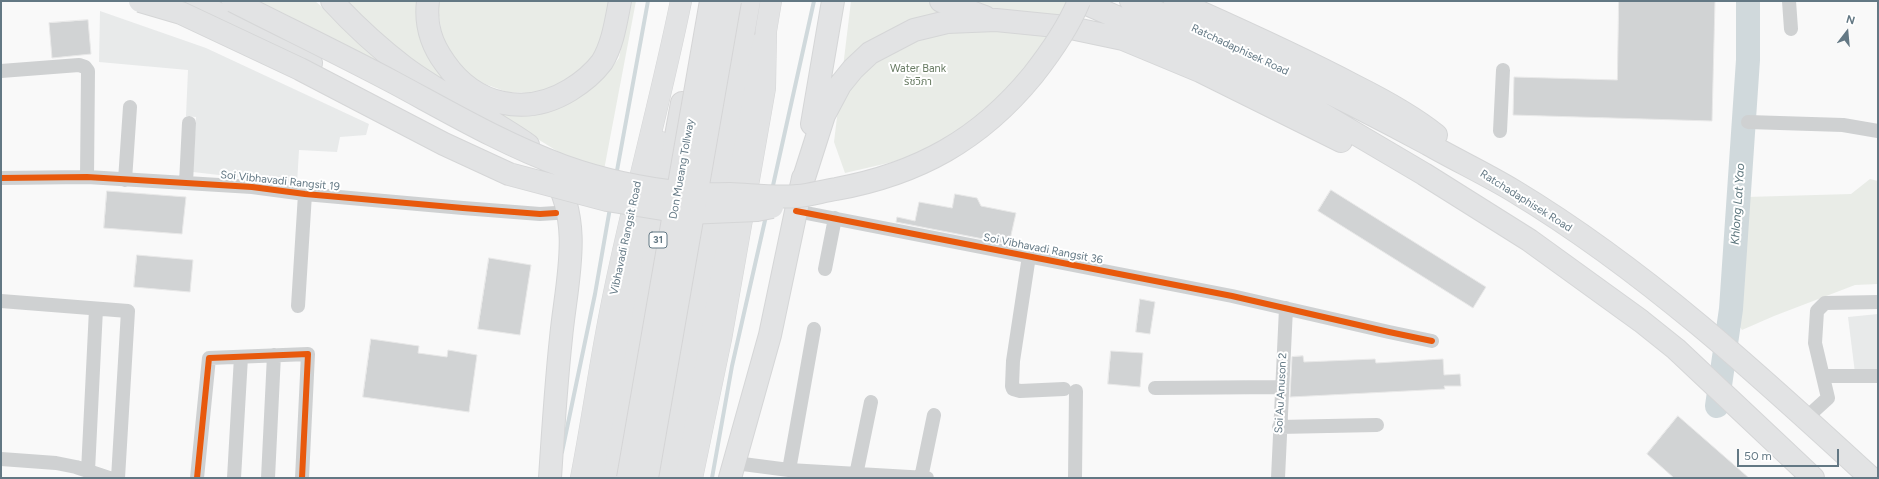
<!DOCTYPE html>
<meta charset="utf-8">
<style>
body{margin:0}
#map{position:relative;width:1879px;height:479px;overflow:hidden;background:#f9f9f9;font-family:Figtree,sans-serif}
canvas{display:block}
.frame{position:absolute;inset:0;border:2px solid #637884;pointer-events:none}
.north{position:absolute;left:1827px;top:12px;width:40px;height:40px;-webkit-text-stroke:3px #fff;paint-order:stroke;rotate:16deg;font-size:11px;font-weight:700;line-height:16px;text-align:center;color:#637884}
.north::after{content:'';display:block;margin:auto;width:14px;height:18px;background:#637884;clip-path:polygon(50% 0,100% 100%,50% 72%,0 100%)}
.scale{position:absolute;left:1737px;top:449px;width:102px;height:18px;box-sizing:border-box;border:2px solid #637884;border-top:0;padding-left:5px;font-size:12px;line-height:14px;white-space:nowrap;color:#637884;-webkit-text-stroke:3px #fff;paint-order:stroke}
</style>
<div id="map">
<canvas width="1879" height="479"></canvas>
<div class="frame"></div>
<div class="north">N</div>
<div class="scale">50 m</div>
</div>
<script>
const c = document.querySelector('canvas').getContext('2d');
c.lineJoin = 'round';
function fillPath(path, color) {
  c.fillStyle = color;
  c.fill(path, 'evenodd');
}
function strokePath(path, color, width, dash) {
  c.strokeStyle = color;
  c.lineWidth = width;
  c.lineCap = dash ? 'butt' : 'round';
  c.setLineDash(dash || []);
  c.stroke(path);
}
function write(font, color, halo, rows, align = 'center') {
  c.font = font + ' Figtree,"Noto Sans Thai",sans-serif';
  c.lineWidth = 4;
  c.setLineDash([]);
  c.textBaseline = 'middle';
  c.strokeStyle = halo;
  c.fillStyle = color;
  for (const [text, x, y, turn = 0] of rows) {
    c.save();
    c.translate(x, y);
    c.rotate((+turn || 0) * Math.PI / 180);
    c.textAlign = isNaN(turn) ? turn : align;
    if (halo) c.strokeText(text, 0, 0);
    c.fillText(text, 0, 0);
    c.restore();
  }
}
const built = new Path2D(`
 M100,11L206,48L369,124L366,135L340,137L337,152L299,150L297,184L193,172L196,117L186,116L188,70L99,62Z
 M1878,314V376L1856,381L1848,317Z`);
const green = new Path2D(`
 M248,1H315L328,12L382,63L376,67Z
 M340,1H419C421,15 420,33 425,47C437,83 468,96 499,113L584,94L606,75L619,58L629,1H636L604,170L570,159L382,43Z
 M440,1H614L607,35L589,68L552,89L530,93L507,92L482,83L466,73L451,55L442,37L438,8Z
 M851,1H1068L1046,47L987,118L936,152L845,173L834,142Z
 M1870,179L1878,181V284L1855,285L1774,316L1742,330L1736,321L1746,197L1851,194Z`);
const stream = new Path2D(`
 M616,176L648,1
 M772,190L814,1
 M562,452L595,294L610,208
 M712,478L732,366L766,216`);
const river = new Path2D(`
 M1717,406L1731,309L1748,60V1`);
const building = new Path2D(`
 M1619,1H1715L1712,121L1513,115L1514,77L1617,80Z
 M88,20L91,54L52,58L49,23Z
 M1331,190L1486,287L1473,308L1318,211Z
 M107,191L186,197L182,234L104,228Z
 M955,194L977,198L981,206L1016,213L1009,244L896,222L897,217L915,221L919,202L952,208Z
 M137,255L193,260L190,292L134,287Z
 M489,258L531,265L520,335L478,329Z
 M1140,299L1155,302L1150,334L1136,332Z
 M371,339L419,346L418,353L447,357L448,350L477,355L469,412L363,397Z
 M1111,351L1143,353L1140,387L1108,384Z
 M1303,356L1304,362L1375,359L1376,363L1443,359L1444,375L1460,374L1461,386H1444L1445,389L1290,397L1292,357Z
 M1678,416L1749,478H1674L1647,454Z`);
const street = new Path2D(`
 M1789,1L1791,29
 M1,71L79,65L85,67L88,71L87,177
 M1748,122L1843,125L1878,131
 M1500,131L1503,70
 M1,178L87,177L252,187L305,194L463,208L540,214L556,213
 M125,180L130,107
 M186,183L189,123
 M796,211L1232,296L1389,332L1432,341
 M1029,256L1013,361L1012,386L1013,389L1020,391L1064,389
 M825,269L835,218
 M1,301L128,311L118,478
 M298,306L305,194
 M1824,376H1878
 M1155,388L1281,387
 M1806,418L1828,398L1815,343L1817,311L1825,303L1878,302
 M1279,427L1377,425
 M1,459L56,463L76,467L109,478
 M735,463L789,470L814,329
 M789,470L927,478
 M88,471L96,309
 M856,475L871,402
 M197,478L209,358L308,354L302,478
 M234,478L241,357
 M268,478L274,355
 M921,478L934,415
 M1075,478L1076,391
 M1278,478L1286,308`);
const secondary = new Path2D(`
 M679,477L732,160L751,68L761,43
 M581,478C593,417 601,354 614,293C634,195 661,99 681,1
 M601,478L661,142
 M692,478L721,339L765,88L766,31L771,1`);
const primary = new Path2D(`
 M194,1L311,63
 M332,1C354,25 378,47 404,67C443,96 488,117 528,145
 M428,1C425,25 431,44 445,63C475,106 526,117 570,90C583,82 593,74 602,62C613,44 616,21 620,1
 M941,1L985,17
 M1080,1L1176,43L1312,108L1424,174L1529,240L1641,321L1676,349L1813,478
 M1131,1C1232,44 1331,92 1428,144C1456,160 1486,174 1514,191C1645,270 1758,374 1871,478
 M1175,1C1236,28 1296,55 1355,86C1383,100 1411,115 1436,135
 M812,124L833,1
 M801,187L824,115L840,85L853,69L870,53L914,30L947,22L996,20L1066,27L1123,39L1200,71L1341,141
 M550,478C553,431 556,384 561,338C566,283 584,224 553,174
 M730,478L770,335L803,178`);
const highway = new Path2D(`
 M614,478L682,103
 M664,478L749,1`);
const primaryBridge = new Path2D(`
 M140,1L181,13L300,69L444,144L509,174L607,200L687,213L757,210L772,207
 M233,1C286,28 340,54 393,82C449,112 503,144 563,166C602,180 645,189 686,193C700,195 715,194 730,194C753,195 775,198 798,196C810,195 823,191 836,189C918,174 980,140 1033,75C1051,52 1068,28 1079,1`);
const highwayBridge = new Path2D(`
 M628,478L711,1
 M647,478L730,1`);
const cycleway = new Path2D(`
 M1,178L87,177L252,187L305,194L463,208L540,214L556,213
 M796,211L1232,296L1389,332L1432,341
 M197,478L209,358L308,354L302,478`);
const shields = [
 [658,240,18]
];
const shieldNames = [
 ["31",658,240]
];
const streetNames = [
 ["Ratchadaphisek Road",1240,50,25],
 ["Don Mueang Tollway",682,169,-80],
 ["Soi Vibhavadi Rangsit 19",280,181,6],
 ["Ratchadaphisek Road",1526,201,32],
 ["Vibhavadi Rangsit Road",626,238,-78],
 ["Soi Vibhavadi Rangsit 36",1043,249,11],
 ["Soi Au Anuson 2",1281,393,-87]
];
const parkNames = [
 ["Water Bank",918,69],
 ["รัชวิภา",918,82]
];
const waterNames = [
 ["Khlong Lat Yao",1738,204,-86]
];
fillPath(built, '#e8eaea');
fillPath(green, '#e9ece7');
strokePath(stream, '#d0d9dc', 4);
strokePath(river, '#d0d9dc', 24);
fillPath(building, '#d1d3d4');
strokePath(building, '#e8e8e8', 1);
strokePath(secondary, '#d5d6d7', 22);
strokePath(primary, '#d5d6d7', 24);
strokePath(highway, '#d5d5d6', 24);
strokePath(street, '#cfd1d2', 14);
strokePath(secondary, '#e2e3e4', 21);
strokePath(primary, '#e2e3e4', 22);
strokePath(highway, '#e2e3e4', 22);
strokePath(primaryBridge, '#d5d6d7', 24, []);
strokePath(highwayBridge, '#d5d5d6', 24, []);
strokePath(primaryBridge, '#e2e3e4', 22);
strokePath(highwayBridge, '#e2e3e4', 22);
strokePath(cycleway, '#e8590c', 6);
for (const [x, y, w] of shields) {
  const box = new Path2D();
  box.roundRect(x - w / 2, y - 8, w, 16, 3);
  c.fillStyle = '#fff';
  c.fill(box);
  strokePath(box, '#637884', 1);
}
write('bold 10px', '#637884', null, shieldNames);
write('11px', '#637884', '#fff', streetNames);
write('11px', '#687b63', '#fff', parkNames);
write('italic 12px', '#5e777e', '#fff', waterNames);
</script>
